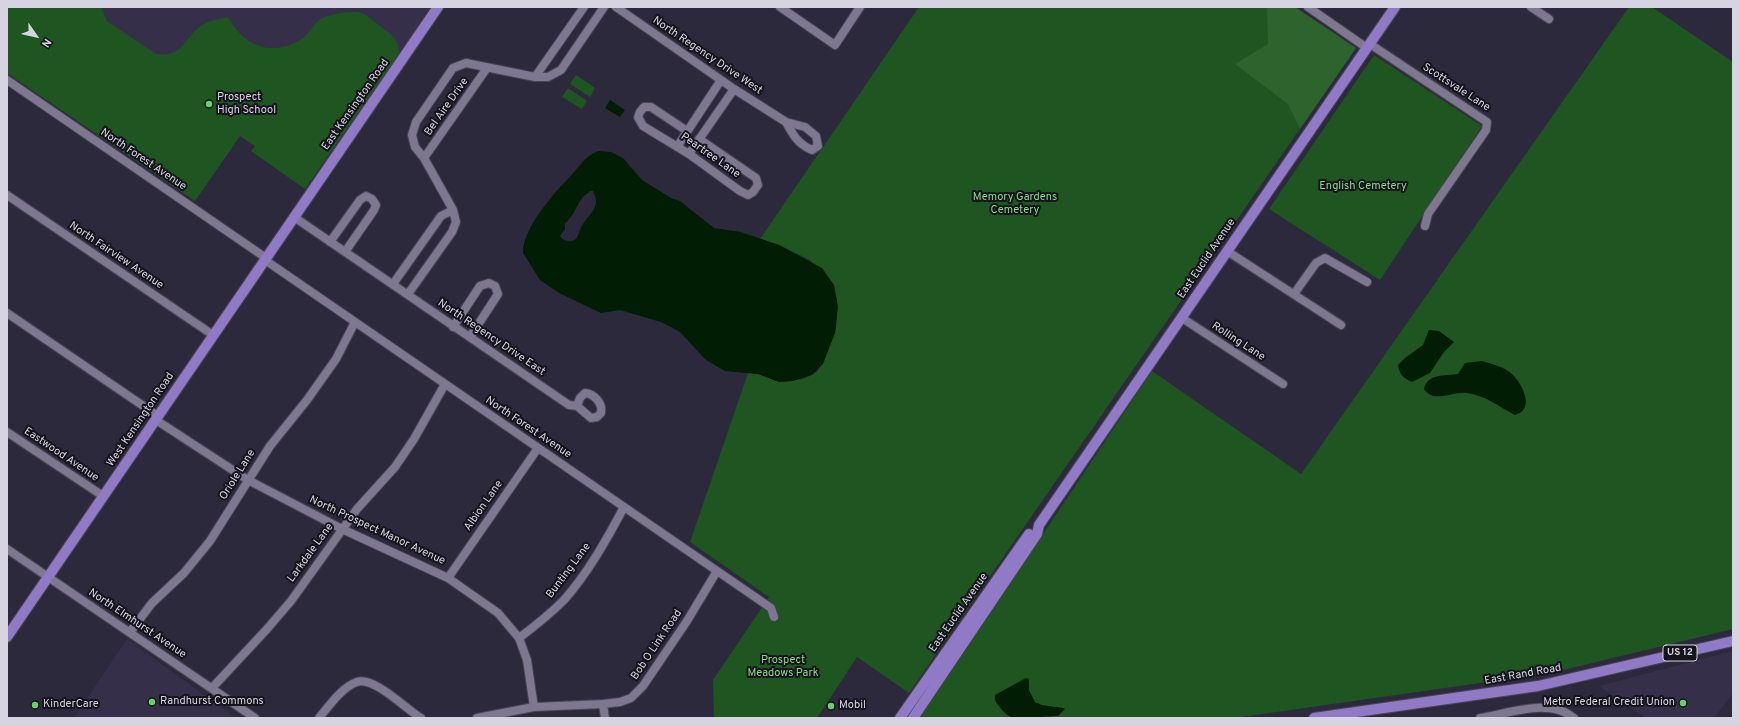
<!DOCTYPE html>
<style>
body{margin:0}
#map{position:relative;width:1740px;height:725px;overflow:hidden;background:#2d293c;font-family:Overpass,sans-serif}
canvas{display:block}
.frame{position:absolute;inset:0;border:8px solid #d7d4e1;pointer-events:none}
.north{position:absolute;left:16px;top:16px;width:40px;height:40px;-webkit-text-stroke:3px #15131c;paint-order:stroke;rotate:124deg;font-size:11px;font-weight:700;line-height:16px;text-align:center;color:#d7d4e1}
.north::after{content:'';display:block;margin:auto;width:14px;height:18px;background:#d7d4e1;clip-path:polygon(50% 0,100% 100%,50% 72%,0 100%)}
</style>
<div id="map">
<canvas width="1740" height="725"></canvas>
<div class="frame"></div>
<div class="north">N</div>
</div>
<script>
const c = document.querySelector('canvas').getContext('2d');
c.lineJoin = 'round';
function fillPath(path, color) {
  c.fillStyle = color;
  c.fill(path, 'evenodd');
}
function strokePath(path, color, width, dash) {
  c.strokeStyle = color;
  c.lineWidth = width;
  c.lineCap = dash ? 'butt' : 'round';
  c.setLineDash(dash || []);
  c.stroke(path);
}
function write(font, color, halo, rows, align = 'center') {
  c.font = font + ' Overpass,sans-serif';
  c.lineWidth = 4;
  c.setLineDash([]);
  c.textBaseline = 'middle';
  c.strokeStyle = halo;
  c.fillStyle = color;
  for (const [text, x, y, turn = 0] of rows) {
    c.save();
    c.translate(x, y);
    c.rotate((+turn || 0) * Math.PI / 180);
    c.textAlign = isNaN(turn) ? turn : align;
    if (halo) c.strokeText(text, 0, 0);
    c.fillText(text, 0, 0);
    c.restore();
  }
}
const built = new Path2D(`
 M7,7H432L305,189L251,151L255,146L240,136L195,201L7,73Z
 M127,639L236,718H74Z
 M1733,651V693L1714,718H1646L1599,686Z`);
const green = new Path2D(`
 M7,7H101L107,21L156,54C186,58 184,35 204,24C210,20 220,19 228,17C244,46 271,58 302,39C309,34 313,24 321,19C327,14 355,10 362,13C369,16 374,22 380,26C392,35 399,39 399,54L305,189L251,151L255,146L240,136L195,201L7,73Z
 M919,7H1295L1356,48L909,693L857,657L817,718H714L713,680L769,597L690,542L748,373L758,374L779,382L803,379L811,375L818,371L835,333L837,318V298L810,260L779,245L760,239Z
 M1629,7H1652L1733,62V629L1551,673L1234,718H920L1152,371L1301,474Z
 M1374,55L1482,126L1380,280L1269,209Z
 M576,75L595,88L590,97L570,84Z
 M568,88L587,101L582,109L562,97Z`);
const forest = new Path2D(`
 M1267,7H1295L1356,48L1300,129L1288,104L1235,64L1268,44Z`);
const water = new Path2D(`
 M610,100L625,110L620,117L605,108Z
 M598,151L611,152L623,158L642,180L671,198L680,201L714,228L741,232L779,245L822,268L834,285L838,307L835,333L823,364L812,375L793,381L779,382L758,374L725,371L706,360L680,332L661,322L620,310L601,313L559,293L540,280L523,253C522,230 552,195 567,180C578,169 583,157 598,151ZM590,191H593C601,207 591,212 583,224C578,231 579,243 568,241C564,240 562,239 560,236L565,229V223C573,218 577,204 583,197C586,194 588,194 590,191Z
 M1429,330L1439,331L1454,342L1444,352L1430,373L1412,382C1404,379 1399,374 1398,365L1405,358L1423,345Z
 M1482,361C1492,364 1505,367 1513,375C1523,385 1535,410 1515,415C1499,407 1485,395 1467,393C1452,391 1434,404 1424,389C1428,373 1445,376 1458,374L1465,363Z
 M1026,678L1029,679V690L1035,702L1042,705L1063,708L1065,709L1058,716C1051,716 1015,719 1011,717C1006,715 1002,710 999,706C996,703 994,700 995,695Z`);
const minor = new Path2D(`
 M616,7L734,89L786,122L805,127L816,136L818,146L812,150C798,144 793,135 786,122
 M780,7L835,45L860,7
 M1308,7L1367,48
 M1531,7L1549,19
 M1370,44L1487,122L1486,130L1428,214L1425,226
 M535,77L584,7
 M7,80L266,258
 M687,131L651,107H644L640,112L638,117L643,126L689,154L740,191L748,195L753,192L758,185L756,178L699,139
 M677,147L721,80
 M689,154L734,89
 M424,158L487,68
 M7,195L213,335
 M294,217L569,405L577,406L580,398L585,393C594,394 603,403 601,413L597,417L591,418L577,406
 M330,242L360,200L366,196L372,199L376,205L374,210L345,252
 M1227,251L1341,325
 M265,260L771,608L774,617
 M393,284L441,216L453,210
 M408,294L452,232L456,222L453,210L424,158L415,147L412,135L416,122L453,68L466,63L535,77H548L561,70L604,7
 M1294,294L1316,263L1325,258L1367,282
 M7,313L158,416
 M1182,318L1283,384
 M453,327L480,286L489,283L495,286L498,294L470,337
 M156,420L248,480L342,529L448,578L498,613L519,638L527,660L534,707
 M7,432L103,496
 M7,549L255,718
 M448,578L538,448
 M130,632L152,603L184,573L210,541L270,446L307,400L336,359L355,322
 M519,638C535,626 550,614 564,600C588,573 607,539 624,507
 M212,688L267,629L291,601L357,509L395,467L414,439L445,384
 M603,704L605,718
 M319,718C329,706 342,687 357,682C374,676 407,710 421,718
 M477,718L534,707L603,704L620,702L631,698L643,686L687,621L717,571
 M1480,718C1508,714 1549,697 1574,718`);
const major = new Path2D(`
 M7,637L438,7
 M900,718L1029,534
 M913,718L1037,534L1039,525L1395,7
 M1314,718L1538,686L1733,641`);
const markers = [
 [209,104,4,"#65d467"],
 [152,702,4,"#65d467"],
 [1683,703,4,"#65d467"],
 [35,705,4,"#65d467"],
 [831,706,4,"#65d467"]
];
const shields = [
 [1680,653,34]
];
const shieldNames = [
 ["US 12",1680,653]
];
const streetNames = [
 ["North Regency Drive West",707,56,34],
 ["Scottsvale Lane",1456,88,33],
 ["East Kensington Road",356,105,-55],
 ["Bel Aire Drive",447,107,-55],
 ["Peartree Lane",710,156,35],
 ["North Forest Avenue",143,160,34],
 ["North Fairview Avenue",116,256,34],
 ["East Euclid Avenue",1207,259,-56],
 ["North Regency Drive East",491,338,34],
 ["Rolling Lane",1238,342,33],
 ["West Kensington Road",141,420,-56],
 ["North Forest Avenue",528,428,34],
 ["Eastwood Avenue",61,455,34],
 ["Oriole Lane",238,475,-58],
 ["Albion Lane",484,506,-55],
 ["North Prospect Manor Avenue",377,531,25],
 ["Larkdale Lane",311,553,-54],
 ["Bunting Lane",569,571,-53],
 ["East Euclid Avenue",959,613,-55],
 ["North Elmhurst Avenue",137,624,34],
 ["Bob O Link Road",657,645,-56],
 ["East Rand Road",1523,675,-10]
];
const poiNames = [
 ["Prospect",217,98],
 ["High School",217,111],
 ["Randhurst Commons",160,702],
 ["Metro Federal Credit Union",1675,703,"right"],
 ["KinderCare",43,705],
 ["Mobil",839,706]
];
const parkNames = [
 ["English Cemetery",1363,187],
 ["Memory Gardens",1015,198],
 ["Cemetery",1015,211],
 ["Prospect",783,661],
 ["Meadows Park",783,674]
];
fillPath(built, '#352f49');
fillPath(green, '#1e5520');
fillPath(forest, '#2d642e');
fillPath(water, '#011d03');
strokePath(minor, '#484454', 10);
strokePath(major, '#484454', 12);
strokePath(minor, '#7d788f', 8);
strokePath(major, '#907ac6', 10);
for (const [x, y, r, color] of markers) {
  const dot = new Path2D();
  dot.arc(x, y, r, 0, 2 * Math.PI);
  c.fillStyle = color;
  c.fill(dot);
  strokePath(dot, '#15131c', 1.5);
}
for (const [x, y, w] of shields) {
  const box = new Path2D();
  box.roundRect(x - w / 2, y - 8, w, 16, 3);
  c.fillStyle = '#15131c';
  c.fill(box);
  strokePath(box, '#d7d4e1', 1);
}
write('bold 10px', '#d7d4e1', null, shieldNames);
write('11px', '#d7d4e1', '#15131c', streetNames);
write('11px', '#d7d4e1', '#15131c', poiNames, 'left');
write('11px', '#8bd98a', '#15131c', parkNames);
</script>
